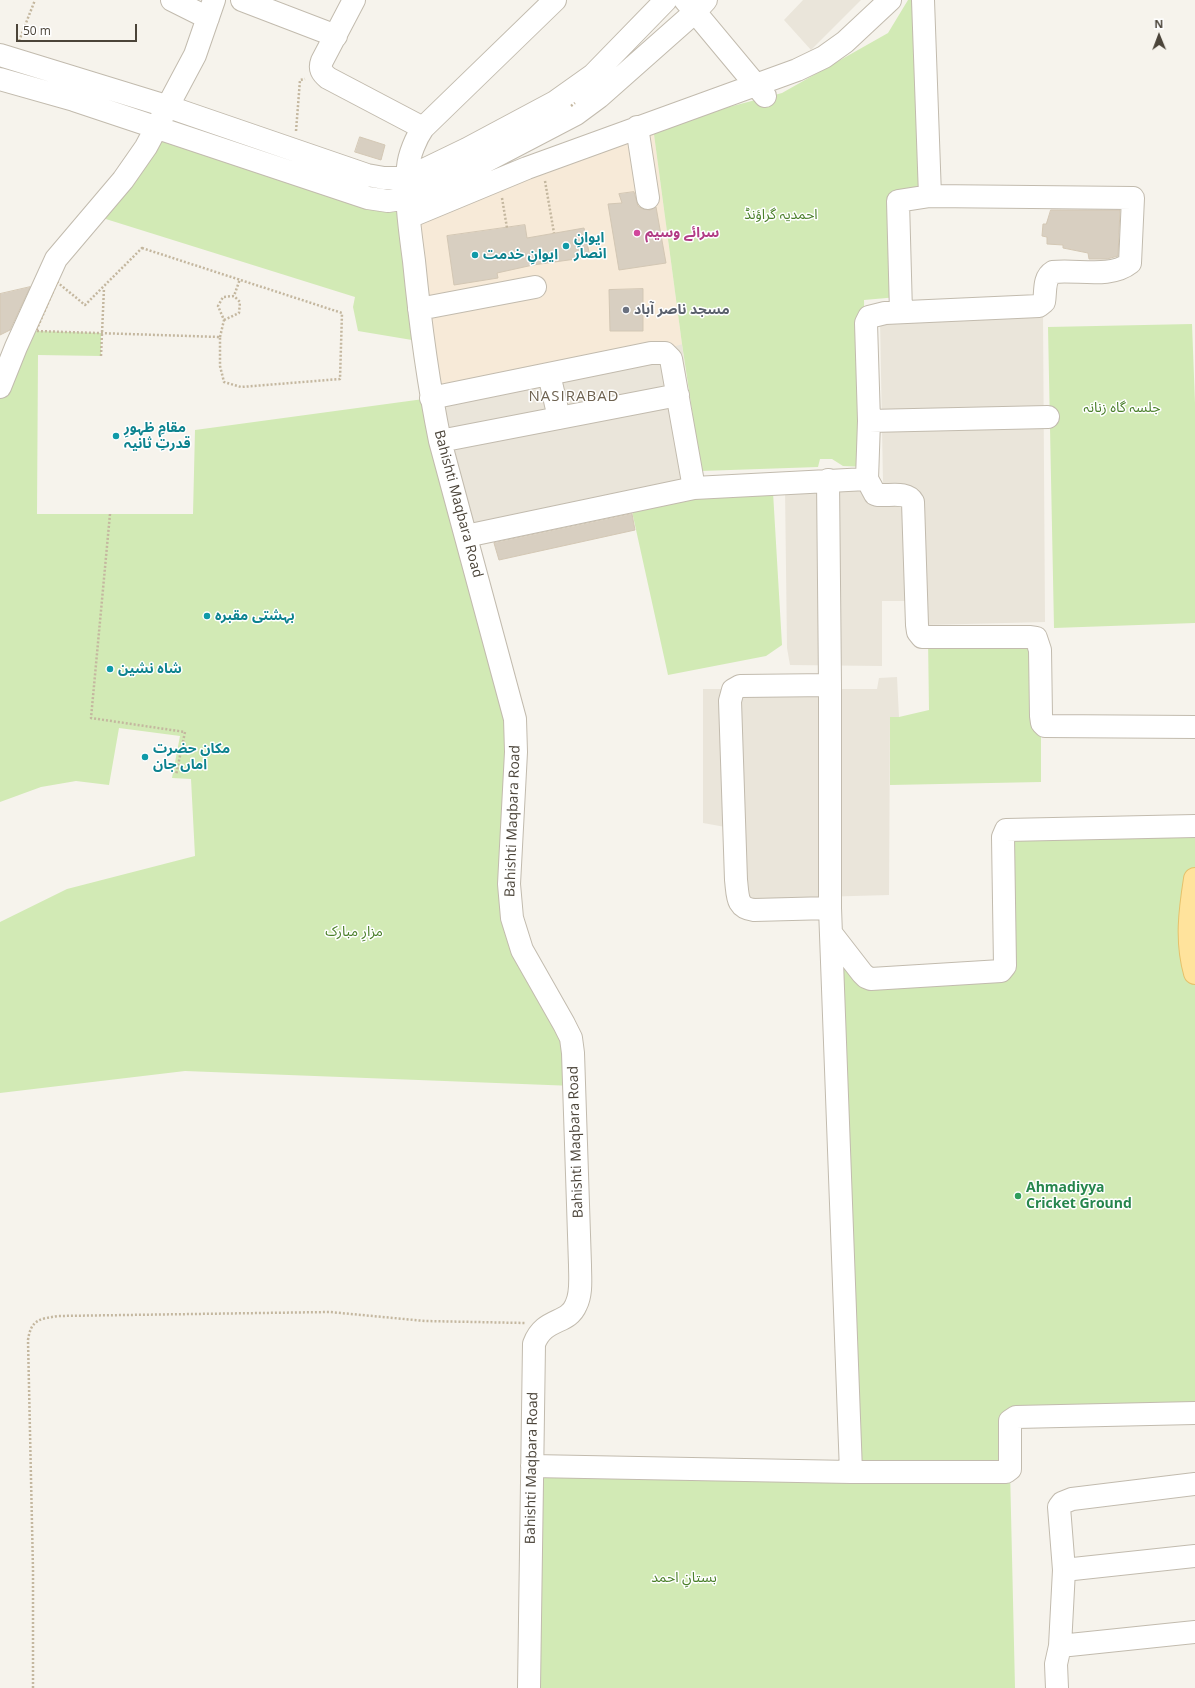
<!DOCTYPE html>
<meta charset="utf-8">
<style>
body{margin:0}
#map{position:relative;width:1195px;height:1688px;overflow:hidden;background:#f6f3ec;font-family:"Open Sans",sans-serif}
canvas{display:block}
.north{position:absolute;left:1139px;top:16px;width:40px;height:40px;-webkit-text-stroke:3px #fff;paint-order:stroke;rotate:359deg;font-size:11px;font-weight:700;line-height:16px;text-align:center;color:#4b4439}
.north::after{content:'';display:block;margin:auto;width:14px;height:18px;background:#4b4439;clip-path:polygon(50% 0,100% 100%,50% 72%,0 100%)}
.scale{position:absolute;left:16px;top:24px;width:121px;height:18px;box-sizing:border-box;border:2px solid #4b4439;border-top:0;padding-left:5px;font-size:12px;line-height:14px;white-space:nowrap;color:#4b4439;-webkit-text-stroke:3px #fff;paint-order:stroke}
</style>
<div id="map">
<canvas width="1195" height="1688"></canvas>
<div class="north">N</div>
<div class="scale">50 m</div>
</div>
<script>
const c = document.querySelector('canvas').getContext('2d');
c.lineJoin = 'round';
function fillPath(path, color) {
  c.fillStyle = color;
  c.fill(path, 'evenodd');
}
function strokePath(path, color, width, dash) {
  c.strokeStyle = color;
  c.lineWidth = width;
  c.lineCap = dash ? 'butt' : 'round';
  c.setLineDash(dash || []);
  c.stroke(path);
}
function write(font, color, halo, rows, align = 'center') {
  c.font = font + ' "Open Sans","Noto Sans Arabic",sans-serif';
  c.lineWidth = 3;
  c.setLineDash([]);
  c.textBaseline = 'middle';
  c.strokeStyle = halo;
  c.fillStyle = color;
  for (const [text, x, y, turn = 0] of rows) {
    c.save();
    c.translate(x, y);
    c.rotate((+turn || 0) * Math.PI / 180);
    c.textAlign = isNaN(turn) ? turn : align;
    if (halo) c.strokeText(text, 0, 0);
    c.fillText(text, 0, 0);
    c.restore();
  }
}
const residential = new Path2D(`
 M803,0H861L811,50L784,20Z
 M1043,312L1045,622L926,625L924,601H882V666L790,665L787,648L785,488L883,483L880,319Z
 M682,344L701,487L466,536L431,398Z
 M897,677L899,717H890L889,895L748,899L742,830L703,823V689H877L879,678Z`);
const commercial = new Path2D(`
 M653,127L682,344L659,352L431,398L409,217Z`);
const green = new Path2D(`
 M908,0H921L928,193L896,196L898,297L864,300L867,467L843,466L832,459H820L818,467L701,471L682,344L653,127L782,93L888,33Z
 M156,128L398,201L424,342L358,331L353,307L355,297L93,215Z
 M1192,324L1195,403V623L1054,628L1048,327Z
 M36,331L101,333V356L38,355L37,514H193L195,430L431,398L515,719L518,939L564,1024L574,1086L185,1071L0,1093V922L67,889L195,856L191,779L172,778L180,736L119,728L109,785L76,781L41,787L0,802V395L16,347Z
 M694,488L773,492L782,645L766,656L668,675L631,507Z
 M928,638H1036L1041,709V782L890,785V717H899L929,710Z
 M1195,826V1413L1017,1417L1010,1469L1015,1688H530L532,1466L851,1468L831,933L862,973L996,972L1003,837Z`);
const stream = new Path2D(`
 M116,103L152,114`);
const building = new Path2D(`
 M360,137L385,145L381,160L355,152Z
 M634,192L638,206L643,209L650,210L656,207L666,263L619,270L608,204L622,203L619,194Z
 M1051,210H1120L1118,256L1107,259H1089L1088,253L1063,248V245L1047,244V237L1042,236L1043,224H1046Z
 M525,225L527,238L584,228L590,257L533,265L497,273L498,278L454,285L447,236Z
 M30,287L10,330L0,335V294Z
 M643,289V331H610L609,290Z
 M632,514L635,530L499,560L494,543Z`);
const path = new Path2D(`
 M19,41L35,0
 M296,131L300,80L305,79
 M545,181L554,233
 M502,198L507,228
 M142,248L342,313L340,379L241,387L224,382L220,366V337L36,331L57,282L85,305Z
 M224,320L239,313L240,302L234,296
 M220,337L224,320L218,306L223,297L234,296L240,279
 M101,356L104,288
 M110,514L91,718L185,732L176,775
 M33,1688V1570L28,1340C31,1319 40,1319 58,1316L330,1312L425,1321L525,1323`);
const minor = new Path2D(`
 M172,0L208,18
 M242,0L336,36
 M354,0L322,61C319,69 322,73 328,78L423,128
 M685,0L765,96
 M0,55L166,106L367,175L384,178H407L467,149L555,102L593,75L666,0
 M0,79L74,100L368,198L388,201L408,198L444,183L576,114L599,97L695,12L706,0
 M637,127L648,198
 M409,217L527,168L797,70L824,57L845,42L890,0
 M419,309L535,287
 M901,312L898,201L930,196L923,0
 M549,374L559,418
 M0,387L16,347L56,259L123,180L146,147L195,55L214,0
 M431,398L651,353H665L671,359L694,488
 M869,421L1048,417
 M440,441L678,395
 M867,479L875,494L878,495C890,496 907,491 913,502L917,625L918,632L922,637H1029L1036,638L1040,650L1041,716L1042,723L1045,726L1195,727
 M828,480L830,685V908L851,1472
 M466,536L694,488L867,479L869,421L866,323L869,317L885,313L1039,306L1044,302C1046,292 1043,278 1053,272C1077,269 1110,279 1130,263L1133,198L930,196
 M830,685L740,686L733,690L730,701L736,880C738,896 736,908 754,910L830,908
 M831,933L862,973L866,977L871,979L1001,971L1005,966L1003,837L1006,830L1195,826
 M532,1466L851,1472H1006L1010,1469V1421L1016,1417L1195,1413
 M1064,1570L1195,1556
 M1060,1646L1195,1632
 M529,1688L534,1344C544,1317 568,1325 576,1305C582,1293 580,1278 580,1265L573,1053L571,1038L564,1024L522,950L512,918L509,884L516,752L515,719L440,441C428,382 420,322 414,261C410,230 405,198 408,167C409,155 416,138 423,128L555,0
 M1057,1688L1056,1664L1060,1646L1064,1570L1059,1507L1062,1503L1072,1499L1195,1484`);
const major = new Path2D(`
 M1195,879C1190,911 1186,941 1195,973`);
const pathBridge = new Path2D(`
 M571,106L575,103`);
const markers = [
 [637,233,4,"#d1479c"],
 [566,246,4,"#0f9aa8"],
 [475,255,4,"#0f9aa8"],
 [626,310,4,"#6b7280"],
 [116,436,4,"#0f9aa8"],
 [207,616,4,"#0f9aa8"],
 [110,669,4,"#0f9aa8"],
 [145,757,4,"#0f9aa8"],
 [1018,1196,4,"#2e9e5b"]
];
const parkNames = [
 ["احمدیہ گراؤنڈ",781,215],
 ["جلسہ گاہ زنانہ",1122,408],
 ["مزارِ مبارک",354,932],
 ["بستانِ احمد",684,1578]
];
const hotelNames = [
 ["سرائے وسیم",645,233]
];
const cultureNames = [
 ["ایوانِ",574,238],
 ["انصار",574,254],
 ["ایوانِ خدمت",483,255],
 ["مقامِ ظہورِ",124,428],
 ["قدرتِ ثانیہ",124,444],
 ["بہشتی مقبرہ",215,616],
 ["شاہ نشین",118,669],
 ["مکان حضرت",153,749],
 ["اماں جان",153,765]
];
const worshipNames = [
 ["مسجد ناصر آباد",634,310]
];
const streetNames = [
 ["Bahishti Maqbara Road",458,504,75],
 ["Bahishti Maqbara Road",513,821,-88],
 ["Bahishti Maqbara Road",576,1142,-92],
 ["Bahishti Maqbara Road",532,1468,-89]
];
const leisureNames = [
 ["Ahmadiyya",1026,1188],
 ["Cricket Ground",1026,1204]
];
const neighbourhoodNames = [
 ["NASIRABAD",574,397]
];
fillPath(residential, '#eae5da');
fillPath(commercial, '#f7ead8');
fillPath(green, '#d2eab5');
strokePath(stream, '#a9d4f2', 5);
fillPath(building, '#d8cfc1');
strokePath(building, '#d3c7b4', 1);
strokePath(minor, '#c2bbae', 24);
strokePath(major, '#e6c16a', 24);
strokePath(path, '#c4b79f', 2.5, [2, 2]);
strokePath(minor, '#fff', 22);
strokePath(major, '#ffe39c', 22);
strokePath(pathBridge, '#c4b79f', 2.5, [2, 2]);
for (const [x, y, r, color] of markers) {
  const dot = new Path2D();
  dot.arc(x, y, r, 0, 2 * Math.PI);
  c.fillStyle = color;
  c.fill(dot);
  strokePath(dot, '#fff', 1.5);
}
write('14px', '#4a7f2a', '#fff', parkNames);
write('bold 14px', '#b23c85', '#fff', hotelNames, 'left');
write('bold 14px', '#0d838f', '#fff', cultureNames, 'left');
write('bold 14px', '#5b616d', '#fff', worshipNames, 'left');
write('14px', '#4b4439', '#fff', streetNames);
write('bold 14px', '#27864d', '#fff', leisureNames, 'left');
c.letterSpacing = '1px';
write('15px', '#6e6250', '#fff', neighbourhoodNames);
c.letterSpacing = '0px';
</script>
